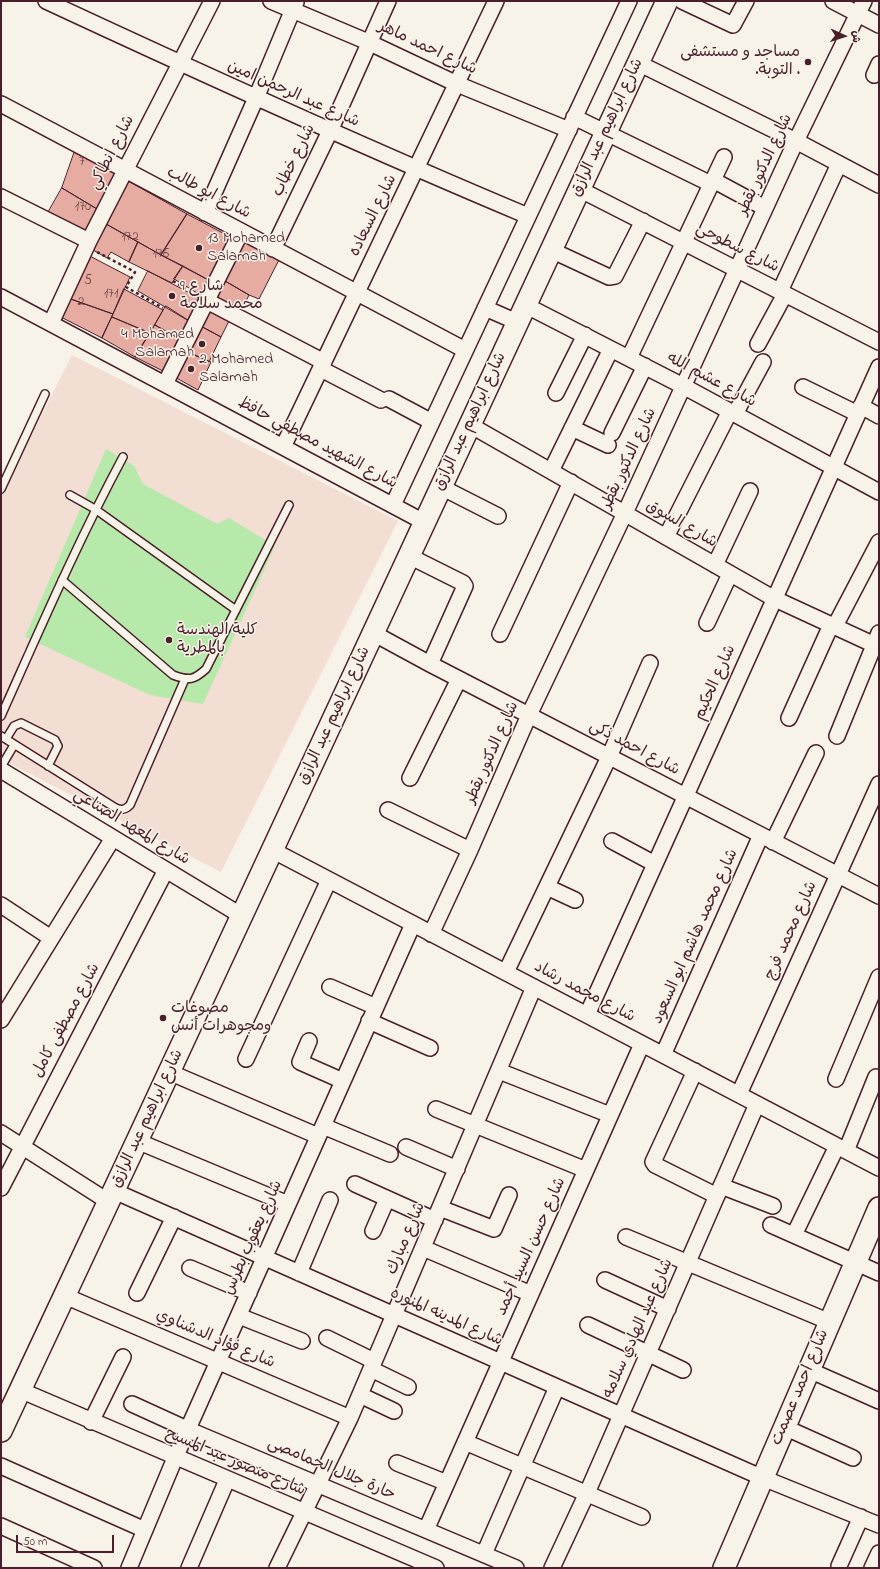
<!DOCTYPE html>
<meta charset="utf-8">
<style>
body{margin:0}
#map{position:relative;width:880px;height:1569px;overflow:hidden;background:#f7f3e8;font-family:"Indie Flower","Playpen Sans Arabic",sans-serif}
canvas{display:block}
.frame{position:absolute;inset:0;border:2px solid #4a1f2b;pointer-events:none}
.north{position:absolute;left:824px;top:16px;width:40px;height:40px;-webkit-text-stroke:3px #f7f3e8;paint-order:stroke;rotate:93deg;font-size:11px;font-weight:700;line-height:16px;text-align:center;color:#4a1f2b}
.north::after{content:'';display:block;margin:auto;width:14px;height:18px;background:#4a1f2b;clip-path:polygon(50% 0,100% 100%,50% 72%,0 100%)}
.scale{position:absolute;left:16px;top:1535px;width:98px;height:18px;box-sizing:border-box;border:2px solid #4a1f2b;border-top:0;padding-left:5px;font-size:12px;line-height:14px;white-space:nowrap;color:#4a1f2b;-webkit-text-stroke:3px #f7f3e8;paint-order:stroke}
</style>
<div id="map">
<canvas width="880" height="1569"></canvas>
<div class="frame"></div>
<div class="north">ش</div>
<div class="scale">50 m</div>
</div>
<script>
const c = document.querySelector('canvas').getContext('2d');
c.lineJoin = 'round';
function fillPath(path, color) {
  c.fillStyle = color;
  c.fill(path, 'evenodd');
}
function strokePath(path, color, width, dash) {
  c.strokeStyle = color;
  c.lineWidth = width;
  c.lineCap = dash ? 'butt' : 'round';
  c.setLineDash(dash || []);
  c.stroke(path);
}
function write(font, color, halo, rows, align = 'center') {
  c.font = font + ' "Indie Flower","Playpen Sans Arabic",sans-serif';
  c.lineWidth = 3;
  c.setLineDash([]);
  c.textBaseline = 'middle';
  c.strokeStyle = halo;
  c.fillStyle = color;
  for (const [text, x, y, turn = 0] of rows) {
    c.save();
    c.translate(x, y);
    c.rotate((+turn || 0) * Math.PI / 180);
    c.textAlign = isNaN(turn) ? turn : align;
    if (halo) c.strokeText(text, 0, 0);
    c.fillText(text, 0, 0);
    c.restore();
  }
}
const built = new Path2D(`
 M72,355L398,521L221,872L1,759V495Z`);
const green = new Path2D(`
 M106,449L134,466L143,484L217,524L229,518L275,546L203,704L150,695L25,637Z`);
const building = new Path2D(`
 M77,145L125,170L102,212L62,188Z
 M121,177L187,214L161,255L99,220Z
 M62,188L102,212L89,241L45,218Z
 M187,214L236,240L214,283L161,255Z
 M99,220L138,242L129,262L111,252L107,258L86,246Z
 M241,234L281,256L259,299L249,295L220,278Z
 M138,242L161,255L183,266L172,283L129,262Z
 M84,253L130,277L113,314L65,297Z
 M183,266L214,283L207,299L174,279Z
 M148,271L205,301L194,324L138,291Z
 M220,278L249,295L239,316L208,301Z
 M124,289L163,310L150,333L112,317Z
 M65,297L113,314L102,338L55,314Z
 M208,303L232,315L221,337L197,324Z
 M166,306L194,324L185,342L155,325Z
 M112,317L150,333L135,357L102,338Z
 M197,324L221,337L209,362L184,350Z
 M155,325L185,342L169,374L135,357Z
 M184,350L211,362L198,390L171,375Z`);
const path = new Path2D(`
 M97,252L135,272L126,287L163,308
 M173,281L196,295`);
const lane = new Path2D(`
 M1,489L45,394
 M70,495L95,509L236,610
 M62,580L173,675C189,681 194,680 206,669L289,505
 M1,716C40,629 78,541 123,457
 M1,736L114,807C121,811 125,810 130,805L185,679
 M6,739L14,726L21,723L55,740L58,746L48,766
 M1,767L14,745`);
const street = new Path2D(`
 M46,1C205,75 366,148 528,216
 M271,1L368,42L457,84L569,130
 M682,1L733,25L746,1
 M833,1L879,25
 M638,63L796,141L879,185
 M874,75L879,64
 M1,104L465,350
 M574,117L711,184
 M713,180L765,208
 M579,189L879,342
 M1,197L89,241
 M205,213L256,98L296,2
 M273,249L330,131L388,1
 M551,250L609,277L615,276L643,221
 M780,291L839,164
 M1,297L424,522
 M207,301L324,362
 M525,305L683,386L879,492
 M485,308L517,322
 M51,323L89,241L212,1
 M758,344L785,294
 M629,358L724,157
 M321,369L381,400
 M165,384L241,232
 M803,387L858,414
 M556,393L585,335
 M389,399L432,422
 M861,406L879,416
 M735,414L763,362
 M470,425L773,598L879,647
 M572,428L608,445
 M612,433L645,366
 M283,447L496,1
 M551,471L611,349
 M441,487L498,516
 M393,505L629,1
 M666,537L730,411
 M409,556L463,583L465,586L430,664
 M715,565L750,491
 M707,623L730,574
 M835,626L879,542
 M373,633L430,664L879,896
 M500,634L571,482
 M789,718L831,625
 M837,736L879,633
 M1,770L242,916
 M410,778L459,679
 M388,810L470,850
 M612,841L655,864
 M773,842L816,753
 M272,850L879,1168
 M547,887L575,900
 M1,905L51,938
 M431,934L470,850L529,715L625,513L796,141L864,1
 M506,972L609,757L650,663
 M330,987L376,1007
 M587,1015L879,367
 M1,1020L113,838
 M369,1021L430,1048
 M309,1041L300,1062L343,1081
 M663,1055L761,835
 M246,1059L329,880
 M499,1071L610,1115
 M695,1071L653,1162L655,1165L717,1196
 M169,1072L318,1136
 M836,1079L879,977
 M739,1094L879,784
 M436,1109L586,1170
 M323,1126L390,1154
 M1,1133L109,1202
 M137,1141L288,1204
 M406,1147L457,1169
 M846,1151L876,1077
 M355,1184L435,1220
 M721,1186L773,1206
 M1,1188L166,870
 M114,1191L763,1478L879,1525
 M440,1208L494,1229L509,1195
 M771,1225L879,1273
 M373,1231L387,1199
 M794,1235L837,1146
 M626,1237L830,1322
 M423,1248L531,1294
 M190,1268L249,1293
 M299,1273L330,1200
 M605,1280L668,1309
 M137,1293L174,1217
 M65,1296L350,1418
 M239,1316L302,1341
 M588,1325L683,1370
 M327,1338L374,1361
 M371,1369L408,1387
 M809,1370L879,1401
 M20,1390L436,1568
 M360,1395L394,1411
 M132,1404L189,1430L516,1568
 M91,1422L123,1357
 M784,1427L853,1458
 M465,1442L642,1517
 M397,1463L447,1483
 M1,1466L145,1530
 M1,1526L94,1568
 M426,1530L642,1044
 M484,1554L557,1387
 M839,1566L861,1517
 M129,1568L175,1458L413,924
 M189,1568L227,1480
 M277,1568L350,1418L534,987
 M552,1568L587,1493L757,1104
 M872,1568L879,1553`);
const secondary = new Path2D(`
 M1,1431L137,1141L667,1
 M724,1568L879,1208`);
const markers = [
 [808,62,4,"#4a1f2b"],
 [199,248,4,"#4a1f2b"],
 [172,296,4,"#4a1f2b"],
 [202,344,4,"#4a1f2b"],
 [191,369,4,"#4a1f2b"],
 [169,640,4,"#4a1f2b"],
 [163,1018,4,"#4a1f2b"]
];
const numberNames = [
 ["7",82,163],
 ["170",83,208],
 ["172",130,238],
 ["176",161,255],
 ["5",88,282],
 ["171",111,295],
 ["2",81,303]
];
const streetNames = [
 ["شارع احمد ماهر",427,49,25],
 ["شارع عبد الرحمن امين",293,95,24],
 ["شارع ابراهيم عبد الرازق",608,128,-65],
 ["شارع انطاكي",113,153,-63],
 ["شارع خطاب",295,161,-64],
 ["شارع الدكتور بقطر",766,165,-65],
 ["شارع ابو طالب",208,194,28],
 ["شارع السعاده",374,216,-64],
 ["شارع سطوحى",737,249,27],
 ["شارع عشم الله",711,381,28],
 ["شارع ابراهيم عبد الرازق",471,422,-65],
 ["شارع الشهيد مصطفي حافظ",317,444,28],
 ["شارع الدكتور بقطر",630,459,-65],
 ["شارع السوق",681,525,30],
 ["شارع الحكيم",716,683,-66],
 ["شارع ابراهيم عبد الرازق",335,716,-65],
 ["شارع احمد ذكى",634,749,28],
 ["شارع الدكتور بقطر",493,753,-66],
 ["شارع المعهد الصناعي",131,828,31],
 ["شارع محمد فرج",792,931,-66],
 ["شارع محمد هاشم ابو السعود",696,937,-66],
 ["شارع محمد رشاد",584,993,28],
 ["شارع مصطفى كامل",67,1021,-62],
 ["شارع ابراهيم عبد الرازق",148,1119,-65],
 ["شارع يعقوب بطرس",254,1238,-66],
 ["شارع مبارك",407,1239,-67],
 ["شارع حسن السيد أحمد",532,1247,-66],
 ["شارع المدينه المنوره",446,1318,24],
 ["شارع عبد الهادي سلامه",639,1329,-66],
 ["شارع فؤاد الدشناوي",215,1340,23],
 ["شارع احمد عصمت",801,1388,-67],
 ["شارع منصور عبد المسيح",235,1463,23],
 ["حارة جلال الحمامصى",331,1470,23]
];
const poiNames = [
 ["مساجد و مستشفى",800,53,"right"],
 [".التوبة .",800,71,"right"],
 ["13 Mohamed",207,239],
 ["Salamah",207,257],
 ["9 شارع",180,287],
 ["محمد سلامة",180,305],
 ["4 Mohamed",194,335,"right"],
 ["Salamah",194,353,"right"],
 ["2 Mohamed",199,360],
 ["Salamah",199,378],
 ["كلية الهندسة",177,631],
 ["بالمطرية",177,649],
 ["مصوغات",171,1009],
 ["ومجوهرات أنس",171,1027]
];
fillPath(built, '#f2ded3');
fillPath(green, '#b6e9aa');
fillPath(building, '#e6aca2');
strokePath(building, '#4a1f2b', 1);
strokePath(lane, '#4a1f2b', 10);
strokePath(street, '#4a1f2b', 18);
strokePath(secondary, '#4a1f2b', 24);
strokePath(path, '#4a1f2b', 2.5, [3, 3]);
strokePath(lane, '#f7f3e8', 7);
strokePath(street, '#f7f3e8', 15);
strokePath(secondary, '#f7f3e8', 21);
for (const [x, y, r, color] of markers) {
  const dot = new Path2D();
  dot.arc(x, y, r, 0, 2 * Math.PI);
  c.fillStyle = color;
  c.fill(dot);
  strokePath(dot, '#f7f3e8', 1.5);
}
write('14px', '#714249', null, numberNames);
write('16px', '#4a1f2b', '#f7f3e8', streetNames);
write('16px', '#4a1f2b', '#f7f3e8', poiNames, 'left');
</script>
